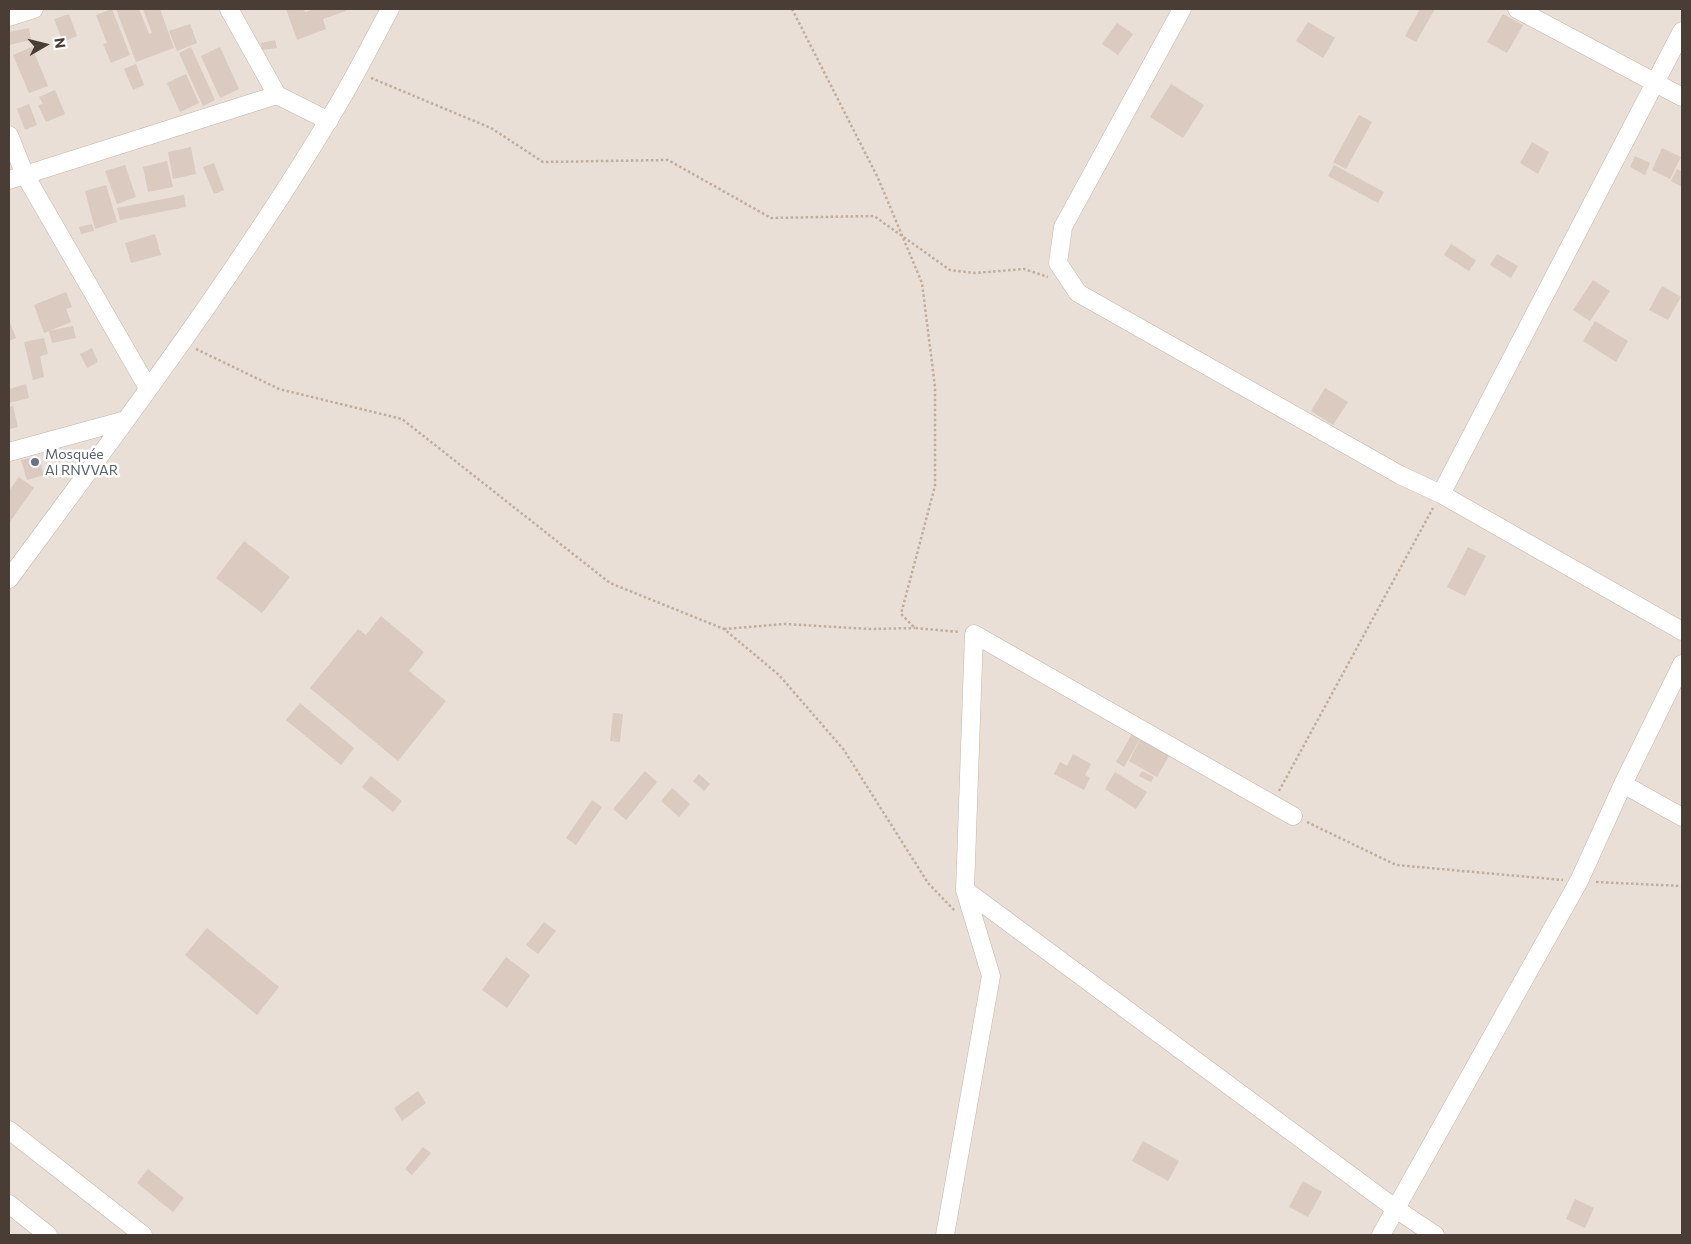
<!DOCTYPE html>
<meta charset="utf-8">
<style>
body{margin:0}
#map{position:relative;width:1691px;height:1244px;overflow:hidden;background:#f5eee8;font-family:Commissioner,sans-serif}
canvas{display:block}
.frame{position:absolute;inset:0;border:10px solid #493d36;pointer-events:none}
.north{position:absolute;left:20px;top:20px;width:50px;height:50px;-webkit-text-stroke:4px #fff;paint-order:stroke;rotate:82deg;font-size:14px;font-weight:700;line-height:20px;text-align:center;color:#493d36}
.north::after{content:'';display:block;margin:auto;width:18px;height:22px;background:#493d36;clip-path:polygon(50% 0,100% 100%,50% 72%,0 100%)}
</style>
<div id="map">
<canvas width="1691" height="1244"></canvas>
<div class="frame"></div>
<div class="north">N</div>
</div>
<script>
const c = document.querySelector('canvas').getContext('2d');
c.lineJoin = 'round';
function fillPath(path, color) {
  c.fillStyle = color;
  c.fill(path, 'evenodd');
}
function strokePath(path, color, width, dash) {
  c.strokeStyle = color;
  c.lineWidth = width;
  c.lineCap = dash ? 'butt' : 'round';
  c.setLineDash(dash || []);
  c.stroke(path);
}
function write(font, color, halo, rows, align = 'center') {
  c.font = font + ' Commissioner,sans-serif';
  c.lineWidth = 5;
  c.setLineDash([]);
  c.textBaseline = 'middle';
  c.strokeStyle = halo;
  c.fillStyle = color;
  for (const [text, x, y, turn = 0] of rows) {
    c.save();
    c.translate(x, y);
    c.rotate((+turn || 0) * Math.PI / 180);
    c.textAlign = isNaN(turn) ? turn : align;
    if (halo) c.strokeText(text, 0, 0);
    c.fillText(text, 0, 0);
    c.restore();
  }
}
const residential = new Path2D(`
 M9,9H1682V1235H9Z`);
const building = new Path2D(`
 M112,9L130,55L111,63L103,44L107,43L96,15Z
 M116,9H139L149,34L152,33L143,9H160L174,48L136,62Z
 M286,9H304L305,12L315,9H345L346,11L323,19L326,29L297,40Z
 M1420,9H1435L1416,42L1405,36Z
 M69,14L77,36L63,42L54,19Z
 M1503,14L1523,25L1507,53L1487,42Z
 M1308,22L1335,38L1323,58L1296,41Z
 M1117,23L1133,34L1118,55L1102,44Z
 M190,24L197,43L177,51L169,31Z
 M29,28L31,40L9,45V32Z
 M275,40L277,48L262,50L261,43Z
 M32,47L48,86L29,93L13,55Z
 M191,47L215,100L203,106L179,53Z
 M220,47L239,89L220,98L201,56Z
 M136,64L144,85L133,90L124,69Z
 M186,74L199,103L180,112L167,83Z
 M1171,84L1204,105L1183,138L1150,117Z
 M55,90L65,114L46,122L38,105L43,104L39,97Z
 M29,104L37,125L25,130L17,109Z
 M1359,115L1372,122L1346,169L1333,162Z
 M1532,142L1549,152L1538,174L1520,163Z
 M191,147L196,174L173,179L168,152Z
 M1662,148L1681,157L1670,179L1652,170Z
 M1635,156L1650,163L1645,175L1630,167Z
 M167,161L173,187L148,192L143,167Z
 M214,163L224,190L214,194L203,167Z
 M125,165L136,197L117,204L105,171Z
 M1334,165L1384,192L1378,203L1328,176Z
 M1677,169L1682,172V187L1671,181Z
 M106,185L117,222L95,229L85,191Z
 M184,195L186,207L120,220L117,208Z
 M92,224L94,231L81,234L79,227Z
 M155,234L161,255L131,263L125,243Z
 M1451,244L1476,260L1469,271L1444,255Z
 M1497,254L1518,266L1511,278L1490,265Z
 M1593,280L1610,291L1590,321L1573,310Z
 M1662,286L1681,297L1668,320L1649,310Z
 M66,292L72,307L66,309L71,322L44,333L34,305Z
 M9,320L16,338L9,341Z
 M1595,321L1628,341L1616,362L1583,341Z
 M73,326L76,338L52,343L49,331Z
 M44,338L48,354L40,356L44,377L33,380L24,342Z
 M92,348L98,362L87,368L80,354Z
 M26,384L29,398L9,403V389Z
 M1325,388L1348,402L1333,425L1311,411Z
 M13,406L18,427L9,429V407Z
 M38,456L44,475L27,480L21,460Z
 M19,477L34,488L9,523V491Z
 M244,541L290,577L262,613L216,578Z
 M1468,547L1486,556L1465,596L1447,587Z
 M381,616L424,652L409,671L446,701L398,761L310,688L358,629L366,635Z
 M300,703L354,748L341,765L286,720Z
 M613,713L623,714L620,742L610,741Z
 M1132,734L1140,739L1124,767L1116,762Z
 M1141,738L1170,754L1157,777L1129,761Z
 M1073,754L1091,764L1085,775L1090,778L1084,790L1054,774L1060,762L1067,766Z
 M645,771L657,782L626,820L613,809Z
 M1142,771L1154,777L1151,782L1139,776Z
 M1115,772L1147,792L1136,809L1105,789Z
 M699,774L710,784L704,791L693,781Z
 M371,776L402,801L393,812L362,787Z
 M672,788L690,804L679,817L661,801Z
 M592,800L602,807L576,845L566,838Z
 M544,922L556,931L538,954L526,945Z
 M207,928L279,987L257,1015L185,955Z
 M506,957L530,975L507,1008L482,990Z
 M418,1091L426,1103L402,1121L394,1108Z
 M1143,1141L1179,1161L1168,1181L1132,1161Z
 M423,1147L431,1153L412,1175L405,1169Z
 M148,1169L184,1198L173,1212L137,1183Z
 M1303,1181L1322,1192L1308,1217L1289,1207Z
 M1575,1199L1594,1208L1585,1228L1566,1219Z`);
const path = new Path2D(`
 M792,9L878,178L922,283L935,387V486L901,614L915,628L960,632
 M371,78L491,128L543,162L668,160L771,218L874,216L950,270L975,273L1024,269L1048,277
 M196,349L279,389L402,419L610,583L724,629L779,675L844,750L928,883L955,911
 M724,629L785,624L870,629L915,628
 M1279,791L1433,508
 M1307,822L1396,865L1563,880
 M1596,882L1682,886`);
const minor = new Path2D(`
 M229,9L277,95L329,121
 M1182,9L1063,227L1058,263L1078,293L1400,475L1441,494L1682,631
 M1517,9L1682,97
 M9,17L34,9
 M9,135L25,175L148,388
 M9,180L277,95
 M9,452L126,420
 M1441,494L1682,31
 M9,579C119,430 232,280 328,121C351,85 370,46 390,9
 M1623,784L1682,817
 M965,890L1396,1209L1435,1235
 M9,1130L143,1235
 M9,1204L48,1235
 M945,1235L991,976L965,890L974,634L1293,816
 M1381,1235L1579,881L1623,784L1682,664`);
const markers = [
 [35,462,5,"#6b7280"]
];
const worshipNames = [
 ["Mosquée",45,454],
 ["Al RNVVAR",45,470]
];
fillPath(residential, '#e9dfd6');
fillPath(building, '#dacac0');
strokePath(minor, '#c4b6ad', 19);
strokePath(path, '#c3ac9a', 2.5, [2.5, 2.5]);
strokePath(minor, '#fff', 18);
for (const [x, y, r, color] of markers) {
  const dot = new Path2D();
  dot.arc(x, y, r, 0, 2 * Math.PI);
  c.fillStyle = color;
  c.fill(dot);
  strokePath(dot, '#fff', 2);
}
write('14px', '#5b616d', '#fff', worshipNames, 'left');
</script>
